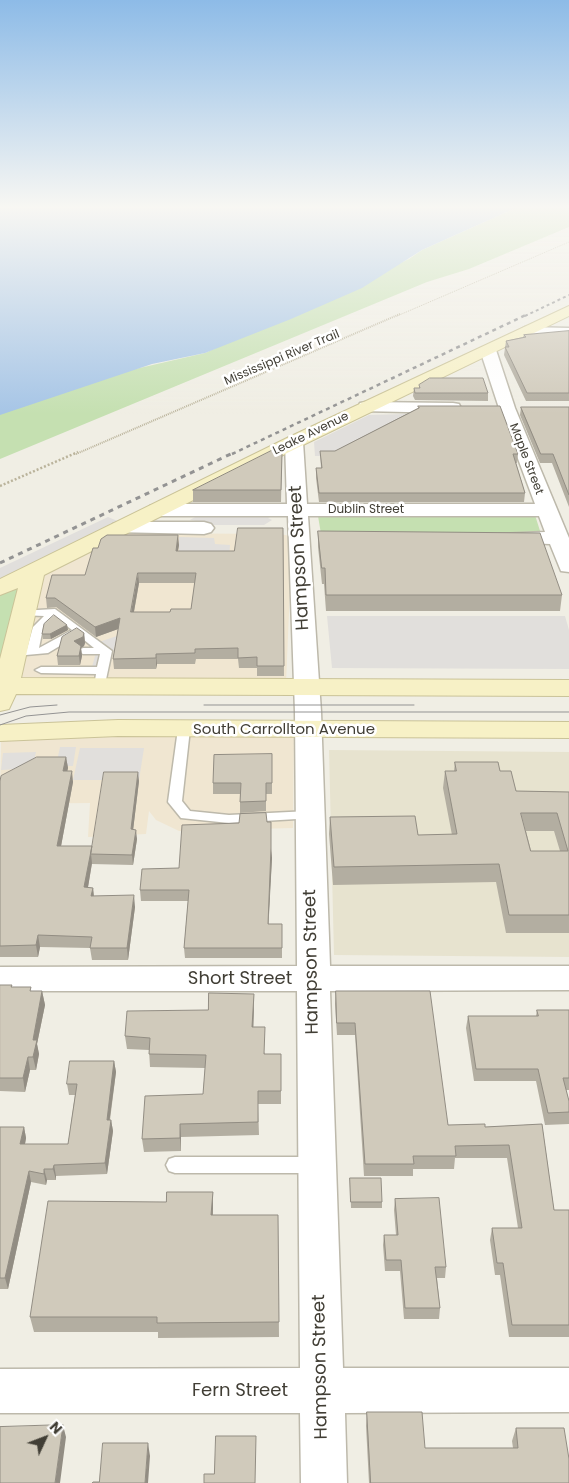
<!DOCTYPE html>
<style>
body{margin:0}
#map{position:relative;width:569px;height:1483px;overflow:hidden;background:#f0eee4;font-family:Poppins,sans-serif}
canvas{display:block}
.north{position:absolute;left:20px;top:1413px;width:50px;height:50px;-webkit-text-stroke:4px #fff;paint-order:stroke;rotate:47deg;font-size:14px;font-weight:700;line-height:20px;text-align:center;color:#413e35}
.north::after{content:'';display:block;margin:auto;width:18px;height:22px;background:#413e35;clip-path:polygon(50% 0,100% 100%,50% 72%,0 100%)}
</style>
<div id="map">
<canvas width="569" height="1483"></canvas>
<div class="north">N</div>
</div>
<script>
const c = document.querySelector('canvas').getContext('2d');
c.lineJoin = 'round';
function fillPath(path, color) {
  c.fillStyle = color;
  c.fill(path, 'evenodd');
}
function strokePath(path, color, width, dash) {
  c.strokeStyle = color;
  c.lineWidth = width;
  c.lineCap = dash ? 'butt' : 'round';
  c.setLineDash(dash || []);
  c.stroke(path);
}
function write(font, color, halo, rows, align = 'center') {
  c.font = font + ' Poppins,sans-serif';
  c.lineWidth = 5;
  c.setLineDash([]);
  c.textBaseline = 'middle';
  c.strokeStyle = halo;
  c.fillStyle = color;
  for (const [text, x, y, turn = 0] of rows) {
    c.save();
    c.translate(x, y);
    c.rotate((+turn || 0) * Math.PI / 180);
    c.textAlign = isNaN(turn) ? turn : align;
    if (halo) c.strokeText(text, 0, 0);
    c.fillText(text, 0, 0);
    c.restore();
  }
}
const commercial = new Path2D(`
 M119,533L280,534L290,536L292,539L286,684L25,681L19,675L43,573Z
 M164,733L294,735L293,828L179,831L156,820L149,811L146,834L88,837L90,803L0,804L1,742L10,738Z`);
const education = new Path2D(`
 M329,750L569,752V957L334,955Z`);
const green = new Path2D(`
 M520,206H569V227L469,269L427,282L0,459V414L87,380L205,353L409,259L422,250Z
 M535,515L541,534H321L318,516Z
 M22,584L0,680V593Z`);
const parking = new Path2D(`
 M404,414L415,417L325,456H315L314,442L369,415Z
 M200,514H276L268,518L272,520L264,525H185L196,521L190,520Z
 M108,517L120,522L0,580V568Z
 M179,537L214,538L215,544L230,545L229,559L179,560Z
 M327,616H565L569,630V669L332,668Z
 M117,636L110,667H92L99,642Z
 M60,747H76L73,766H56Z
 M80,748H144L139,780H73Z
 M36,752L34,762L18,769L1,770L3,753Z`);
const water = new Path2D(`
 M0,206H520L422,250L362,288L291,319L205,353L152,364L0,415Z`);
const pathFar2 = new Path2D(`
 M397,316L569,242`);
const pathFar1 = new Path2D(`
 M76,454L400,314`);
const path = new Path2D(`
 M0,486L78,452`);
const lane = new Path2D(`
 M55,609L112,651L104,689H96L94,687L96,674L41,673L35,670L41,667H97L100,654H83L77,651L83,648H94L78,635L48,653L15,656L9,653L15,650L27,649L33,627L44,616L20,615L19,613L20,611ZM55,617L72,630L39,648L43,628Z
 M184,725L190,729L182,801L190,811L229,815L309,811L314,812L316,815L314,818L229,823L181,818L168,802L178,729Z
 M175,1157H314L320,1159L323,1165L320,1171L314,1173H175L169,1171L166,1165L169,1159Z`);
const street = new Path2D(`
 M525,327L569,328V336L520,334L518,331Z
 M488,345L496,350L515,408L569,538V572L561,571L550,544L499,542L496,538L499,534L545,532L539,516H308L321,712L330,966H569V990L330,991L343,1368H569V1412L345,1413L347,1483H301L300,1413H0V1369L300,1368L297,991H0V967L297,966L295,712L288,516H157L150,514L147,510L150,506L157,504H287L285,442L288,438H300L303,442L307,504H535L499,408L480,350Z
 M366,402L453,403L459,404L461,408L459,412L453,413L360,411L358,407L360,403Z
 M120,522H204L211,524L214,528L211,532L204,534L113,532L110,528L113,524Z`);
const secondary = new Path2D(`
 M569,306V316L301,446L44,575L21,678L569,680V696L16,694L9,709L0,711V659L18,588L0,595V579L287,438Z
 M118,720L569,722V738L118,736L0,741V725Z`);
const tram = new Path2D(`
 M204,705H414
 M0,715L30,707L57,705
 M0,725L26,716L69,712H569`);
const railFar2 = new Path2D(`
 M525,316L569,295`);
const railFar1 = new Path2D(`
 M232,454L528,314`);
const rail = new Path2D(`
 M0,563L235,452`);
const wall = new Path2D(`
 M569,331V401H526L504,355L506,341L523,337L524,335Z
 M419,385L488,393V401L415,400L413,396L414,388H419Z
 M418,406L518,454L517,463H516L525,493L524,502H319L316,478V468H321L320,451H335L418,408Z
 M521,407H569V507L552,463H540L520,415Z
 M282,454L281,502H193V490Z
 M283,528L284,676H257V668H239L238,659H196L195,664H157L156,669H114L113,659L118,629L96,637L56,607L47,608L46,598L85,575L179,545L178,551H234ZM139,583H195L191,609L170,612H134Z
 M318,531L562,595L560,611H326L324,584H322L318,547Z
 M67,625L68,630L51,639H43L42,634Z
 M84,633L85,643L84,646L81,648L82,656L80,665H58L57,656Z
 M272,754V794H266V811L240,813V794H213V783Z
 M66,757L68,768L67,771L73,782L61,846L92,849L139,781L133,830L137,839L133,865L92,864V863L88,887L93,888L94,896L135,907L128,960H92L90,948L40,947L38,957H0V781Z
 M455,762L500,771L516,791L569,792V933H506L496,882L333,885L329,834L330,817L418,835H452L443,788L445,771H454ZM526,831H554L560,851H531Z
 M267,822L272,858L268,924H282V958H185L184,948L188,901H141L140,890Z
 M0,985H12V987L32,991H42L45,1005L37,1044L39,1054L36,1070H30L25,1092L0,1091Z
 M336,991L448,1125L485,1127L542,1124L554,1210H569V1337H509L500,1275H495L490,1240L492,1228H518L507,1158H455L454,1169H413V1176H364L355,1035H337L335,1004Z
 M254,994L253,1027L265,1054H281V1104H258L259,1135L181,1137V1151L144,1152L142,1139L203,1094L205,1068L150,1067L149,1050L127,1049L125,1036L208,1010Z
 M537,1010H569V1090H566L569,1101V1124L545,1125L536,1081H474L466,1028L468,1016H536Z
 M114,1061L116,1072L110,1120H111L113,1131L107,1174L56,1176V1180H47L46,1185L31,1182L8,1289H0V1127H24L26,1138L25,1144H68L75,1095H69L67,1084Z
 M350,1178L382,1202V1208H351Z
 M213,1192V1215H278L279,1337L158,1338V1332H34L30,1317L166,1202Z
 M395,1199L446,1267L445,1278H437L440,1308L439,1319H404L400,1271H385L383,1245L384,1235H396L394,1210Z
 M367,1412L425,1448H513L512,1441L516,1428L569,1483H369L366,1426Z`);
const shadedWall = new Path2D(`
 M178,535L179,545L176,561V551Z
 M138,573L139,583L132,622L131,612Z
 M120,618L121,628L96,637L95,627Z
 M67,625L68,630L51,639L50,634Z
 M84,633L85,643L84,646L81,648L82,656L80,665L79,656L74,641Z
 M156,654L157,664L156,669Z
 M66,757L68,768L65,782L63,771Z
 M72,771L73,782L59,857L57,846Z
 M138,772L139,781L132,839L131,829Z
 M136,830L137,839L133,865L132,855Z
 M92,846L91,854L92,863L86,899L84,887Z
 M271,848L272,858L268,934V924Z
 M93,888L94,899L91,896Z
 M134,895L135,907L128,960L127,948Z
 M38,935L40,947L38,957L36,945Z
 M42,991L45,1005L37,1044L39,1054L36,1070L33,1057V1040Z
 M254,994V1007L253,1040L252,1027Z
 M28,1057L30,1070L25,1092L23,1078Z
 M114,1061L116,1072L108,1131L107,1120Z
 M111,1120L113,1131L107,1174L105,1163Z
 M180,1124L181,1137V1151L180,1138Z
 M24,1127L26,1138L23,1155L20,1144Z
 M54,1165L56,1176V1180L53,1169Z
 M44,1169L47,1180L46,1185L44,1174Z
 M29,1171L31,1182L8,1289L5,1278Z
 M213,1192V1207L212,1230L211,1215Z
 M63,1425L66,1437L60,1483H55Z
 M148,1443L150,1456L148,1483H145Z`);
const building = new Path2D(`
 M569,331V393H527L505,347H509L506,341L526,337L524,335Z
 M430,378H483L488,393H415L414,388H420L419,385Z
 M418,406H500L518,454H513L525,493H319L316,468H322L320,451H335L419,408Z
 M521,407H569V495L553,454H541Z
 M273,450L282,454L281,490H193Z
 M238,528H283L284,666H257V657L238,658V648L195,649V653L156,654V658L113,659L120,618L95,627L55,598H46L52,575H85L93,548H98L101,539L107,535H178L176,551H234ZM138,573H196L191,609H171L170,612H131Z
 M318,531L540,533L562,595H326L325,568H322Z
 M54,615L67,625L50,634H42L44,624Z
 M77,628L84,633L83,637L74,641L81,646L79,656H57L62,637Z
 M272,754V783H266V801L240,802L241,783H213L214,755Z
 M37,757H66L63,771H72L57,846H92L84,887L93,888L91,896L134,895L127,948H90L92,937L38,935L36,945L0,946V781L1,776Z
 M455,762H498L500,771H511L516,791L569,792V915H509L499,864L334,867L330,817L415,816L418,835L457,834L445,771H456ZM521,813H557L568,851H531Z
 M104,772H138L131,829L136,830L132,855L91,854Z
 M266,813L267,822H271V848L268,924H282V948H184L189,890H140L142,869L179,868L182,825L239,823L240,814Z
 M0,985H12L11,987H31L30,991H42L33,1040H37L33,1057H28L23,1078H0Z
 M336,991H430L448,1125L485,1124V1127L542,1124L554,1210H569V1325H512L503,1263H497L492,1228H522L509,1145L455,1146L456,1156H413L414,1164H365L355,1023H337Z
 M209,993L254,994L252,1027H265L264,1054H281V1091H258V1122L180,1124V1138L142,1139L145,1096L203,1094L206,1055L149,1054L150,1038L125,1036L127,1011L208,1010Z
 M537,1010H569V1078H563L569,1101V1112L548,1113L538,1069H476L468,1016H538Z
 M70,1061H114L107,1120H111L105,1163L54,1165L53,1169H44V1174L29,1171L5,1278H0V1127H24L20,1144H68L77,1084H67Z
 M350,1178H381L382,1202H351Z
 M167,1192H213L211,1215H278L279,1322L157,1323V1317H30L48,1201L166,1202Z
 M439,1198L446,1267H435L440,1308H405L401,1260H386L384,1235H398L395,1199Z
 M367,1412H422L425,1448H518L516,1428H564L569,1459V1483H371Z
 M63,1425L55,1483H0V1427Z
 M216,1436H256L255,1483H204V1474H214Z
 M103,1443H148L145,1483H92L93,1482H99Z`);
const farStreetnames = [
 ["Mississippi River Trail",282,358,-23],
 ["Leake Avenue",311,434,-26],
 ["Maple Street",526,459,69],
 ["Dublin Street",366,510]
];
const streetNames = [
 ["South Carrollton Avenue",284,730]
];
const nearStreetnames = [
 ["Hampson Street",300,558,-93],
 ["Hampson Street",312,962,-91],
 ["Short Street",240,979],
 ["Hampson Street",321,1367,-91],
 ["Fern Street",240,1391]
];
fillPath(commercial, '#f0e6d1');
fillPath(education, '#e7e3cf');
fillPath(green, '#c5e0b1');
fillPath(parking, '#e1dfdc');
fillPath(water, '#a6c5e6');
strokePath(lane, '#bdb9ab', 3);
strokePath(street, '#bdb9ab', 3);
strokePath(secondary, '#cac398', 2);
strokePath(pathFar2, '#bab39b', 1, [1, 1]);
strokePath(pathFar1, '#bab39b', 2, [1, 1]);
strokePath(path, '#bab39b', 2.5, [2, 2]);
fillPath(lane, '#fff');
fillPath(street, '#fff');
fillPath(secondary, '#f7f1c6');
strokePath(tram, '#939393', 1);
strokePath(railFar2, '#939393', 2, [3, 3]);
strokePath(railFar1, '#939393', 2.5, [4, 4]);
strokePath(rail, '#939393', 3, [5, 5]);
fillPath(wall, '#b3aea1');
fillPath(shadedWall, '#928d83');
fillPath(building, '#d0cabb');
strokePath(building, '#928d83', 1);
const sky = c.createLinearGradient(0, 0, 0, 414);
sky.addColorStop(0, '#8dbbe7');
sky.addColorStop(0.5, '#f8f7f3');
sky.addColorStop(1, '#f8f7f300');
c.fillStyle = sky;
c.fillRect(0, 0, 569, 414);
write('12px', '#413e35', '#fff', farStreetnames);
write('15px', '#413e35', '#fff', streetNames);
write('18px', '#413e35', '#fff', nearStreetnames);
</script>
